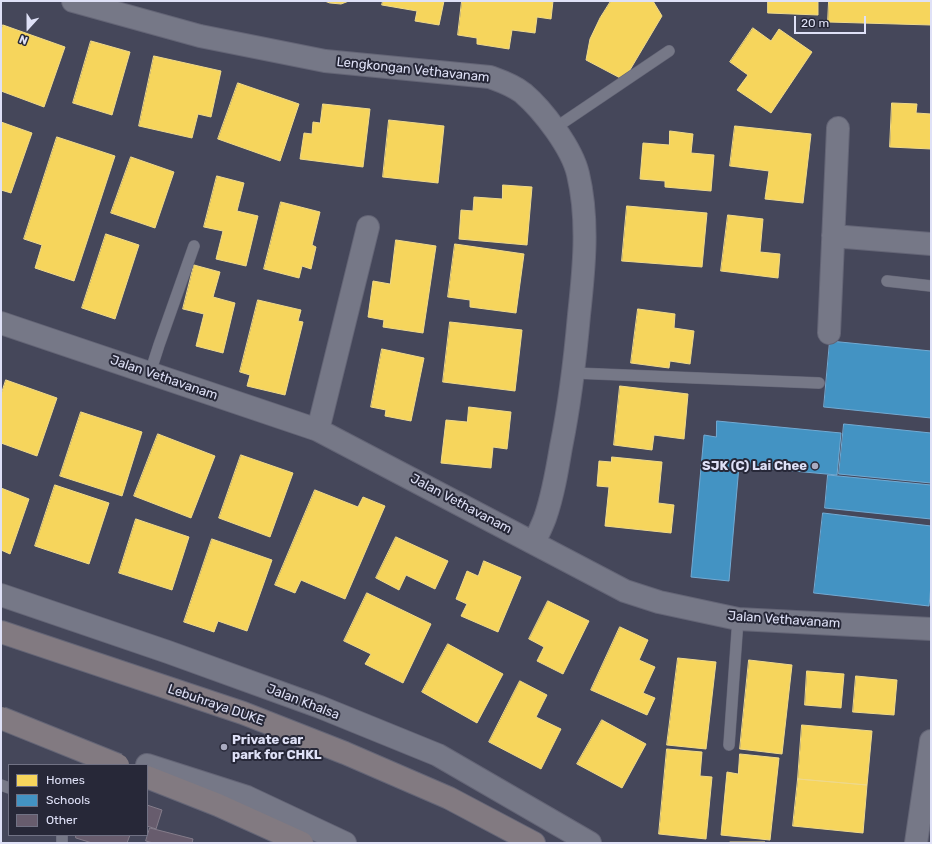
<!DOCTYPE html>
<style>
body{margin:0}
#map{position:relative;width:932px;height:844px;overflow:hidden;background:#45475a;font-family:Rubik,sans-serif}
canvas{display:block}
.frame{position:absolute;inset:0;border:2px solid #dfe1f7;pointer-events:none}
.legend{position:absolute;left:8px;top:764px;width:140px;height:72px;box-sizing:border-box;background:#272838;border:1px solid #717284;margin:0;padding:5px 7px;list-style:none;font-size:12px;color:#dfe1f7}
.legend li{display:flex;align-items:center;gap:8px;height:20px}
.legend b{width:20px;border:1px solid #717284}
.north{position:absolute;left:8px;top:8px;width:40px;height:40px;-webkit-text-stroke:3px #272838;paint-order:stroke;rotate:201deg;font-size:11px;font-weight:700;line-height:16px;text-align:center;color:#dfe1f7}
.north::after{content:'';display:block;margin:auto;width:14px;height:18px;background:#dfe1f7;clip-path:polygon(50% 0,100% 100%,50% 72%,0 100%)}
.scale{position:absolute;left:794px;top:16px;width:72px;height:18px;box-sizing:border-box;border:2px solid #dfe1f7;border-top:0;padding-left:5px;font-size:12px;line-height:14px;white-space:nowrap;color:#dfe1f7;-webkit-text-stroke:3px #272838;paint-order:stroke}
</style>
<div id="map">
<canvas width="932" height="844"></canvas>
<div class="frame"></div>
<ul class="legend">
<li><b style="height:11px;background:#f6d55c"></b>Homes</li>
<li><b style="height:11px;background:#4393c3"></b>Schools</li>
<li><b style="height:11px;background:#675c6d"></b>Other</li>
</ul>
<div class="north">N</div>
<div class="scale">20 m</div>
</div>
<script>
const c = document.querySelector('canvas').getContext('2d');
c.lineJoin = 'round';
function fillPath(path, color) {
  c.fillStyle = color;
  c.fill(path, 'evenodd');
}
function strokePath(path, color, width, dash) {
  c.strokeStyle = color;
  c.lineWidth = width;
  c.lineCap = dash ? 'butt' : 'round';
  c.setLineDash(dash || []);
  c.stroke(path);
}
function write(font, color, halo, rows, align = 'center') {
  c.font = font + ' Rubik,sans-serif';
  c.lineWidth = 4;
  c.setLineDash([]);
  c.textBaseline = 'middle';
  c.strokeStyle = halo;
  c.fillStyle = color;
  for (const [text, x, y, turn = 0] of rows) {
    c.save();
    c.translate(x, y);
    c.rotate((+turn || 0) * Math.PI / 180);
    c.textAlign = isNaN(turn) ? turn : align;
    if (halo) c.strokeText(text, 0, 0);
    c.fillText(text, 0, 0);
    c.restore();
  }
}
const homes = new Path2D(`
 M325,1H349L341,4L330,3Z
 M383,1H444L439,25L415,21L417,11L382,5Z
 M462,1H553L551,19L537,17L535,33L512,30L509,49L477,44V38L458,35Z
 M611,1H653L662,16L624,80L586,60L590,39L600,18Z
 M768,1H818V15L768,13Z
 M829,1H931V25L828,22Z
 M3,25L65,47L44,107L1,91V30Z
 M753,28L771,41L779,29L812,52L771,113L737,90L748,75L730,62Z
 M91,41L130,52L112,115L73,103Z
 M154,56L221,71L211,117L198,114L192,138L139,126Z
 M238,83L299,104L280,161L218,139Z
 M892,103L917,104L916,113L931,114V149L890,147Z
 M323,104L370,109L363,167L300,159L304,133L312,134L313,122L320,123Z
 M389,120L444,126L438,183L383,177Z
 M1,122L32,133L11,193L1,190Z
 M735,126L811,134L803,203L765,199L769,171L730,166Z
 M670,131L693,134L691,153L714,155L711,191L665,187V181L640,179L643,143L669,145Z
 M57,137L115,156L74,281L35,268L42,245L24,239Z
 M131,157L174,172L155,228L111,213Z
 M217,176L244,183L237,211L258,216L246,266L216,259L223,231L204,227Z
 M503,185L532,187L527,245L459,239L461,210L473,211L474,197L502,199Z
 M281,202L320,212L312,245L316,247L311,269L302,266L299,278L264,269Z
 M627,206L707,213L702,267L622,261Z
 M728,215L763,219L760,252L780,254L778,278L721,271Z
 M106,234L139,245L115,319L82,308Z
 M396,240L436,246L423,333L383,327L384,320L368,317L373,281L390,284Z
 M455,244L524,254L516,313L470,307V300L448,297Z
 M194,265L220,272L213,297L235,303L223,353L196,346L204,314L183,309Z
 M258,300L301,310L298,321L303,322L285,395L247,386L250,375L240,372Z
 M638,309L675,314L674,328L694,331L690,364L670,361L669,368L631,363Z
 M450,322L522,330L515,391L443,382Z
 M382,349L424,358L411,421L385,416L386,410L371,407Z
 M6,380L57,398L37,456L1,443V395Z
 M620,386L688,394L684,439L654,435L652,450L614,445Z
 M469,407L511,412L507,449L493,447L491,468L441,463L446,420L467,422Z
 M81,412L142,432L122,496L60,476Z
 M158,434L215,456L191,518L134,496Z
 M241,455L293,473L270,537L219,518Z
 M612,457L662,462L658,503L674,505L671,533L605,526L609,487L597,486L599,461L611,462Z
 M55,485L109,503L89,564L35,546Z
 M1,488L29,499L10,554L1,550Z
 M315,490L358,507L363,497L385,506L345,599L301,580L295,593L275,585Z
 M136,519L189,537L172,590L119,573Z
 M396,537L448,561L435,589L406,575L399,590L376,578Z
 M212,539L272,560L247,631L218,621L214,632L184,622Z
 M484,561L521,577L498,632L461,616L467,604L456,599L467,571L478,576Z
 M367,593L431,624L403,683L365,664L371,654L344,641Z
 M548,601L589,621L563,674L537,661L544,647L529,639Z
 M620,627L648,640L639,660L655,667L643,693L655,698L647,715L591,690Z
 M448,644L503,674L477,723L422,692Z
 M678,658L716,662L706,749L667,745Z
 M749,660L792,665L782,754L740,749Z
 M807,671L844,674L841,708L805,705Z
 M856,676L897,680L894,715L853,712Z
 M520,681L547,695L536,717L561,729L541,769L489,742Z
 M602,720L646,744L622,788L577,764Z
 M802,725L872,731L867,785L798,779Z
 M667,749L702,752L700,776L712,777L706,839L659,834Z
 M740,754L779,758L770,840L721,835L727,772L738,774Z
 M798,779L867,785L863,833L793,826Z
 M730,842H765V843H730Z`);
const schools = new Path2D(`
 M830,341L931,351V418L824,407Z
 M717,421L841,433L837,475L739,466L729,581L691,577L704,435L716,437Z
 M844,424L931,433V483L839,474Z
 M828,475L931,485V519L825,508Z
 M823,513L931,526V585L929,606L814,593Z`);
const building = new Path2D(`
 M147,805L162,810L156,829L147,826Z
 M150,828L193,839L192,843H153L146,841Z
 M76,835H130L127,843H92L76,838Z`);
const lane = new Path2D(`
 M555,128L669,51
 M887,281L931,286
 M150,373L159,345L194,246
 M574,373L819,383
 M729,745L738,619
 M1,785L9,788
 M62,843V835`);
const street = new Path2D(`
 M73,1L200,36L325,61L490,77C501,81 513,85 523,93C543,110 572,148 578,174C589,220 584,269 579,315C575,360 570,403 561,447C557,471 553,495 545,518C542,526 538,534 534,543
 M833,236L931,244
 M1,323L318,430L625,591L659,602L738,619L931,629
 M829,333L838,128
 M318,430L368,227
 M1,595L168,652L320,707L438,755L590,843
 M147,765L247,797L345,843
 M916,843L931,741`);
const highway = new Path2D(`
 M1,632L243,713L345,753L449,798L534,843
 M147,777L218,805L302,843`);
const highwayBridge = new Path2D(`
 M1,718L118,765`);
const markers = [
 [815,466,4,"#a9abc0"],
 [224,747,4,"#a9abc0"]
];
const streetNames = [
 ["Lengkongan Vethavanam",413,70,6],
 ["Jalan Vethavanam",164,378,19],
 ["Jalan Vethavanam",461,504,28],
 ["Jalan Vethavanam",784,620,4],
 ["Jalan Khalsa",303,702,21],
 ["Lebuhraya DUKE",216,705,19]
];
const poiNames = [
 ["SJK (C) Lai Chee",807,466],
 ["Private car",232,740,"left"],
 ["park for CHKL",232,755,"left"]
];
fillPath(homes, '#f6d55c');
strokePath(homes, '#efd98a', 1);
fillPath(schools, '#4393c3');
strokePath(schools, '#72aad3', 1);
fillPath(building, '#675c6d');
strokePath(building, '#847c8a', 1);
strokePath(lane, '#646576', 12);
strokePath(street, '#646576', 24);
strokePath(highway, '#646576', 24);
strokePath(lane, '#767887', 11);
strokePath(street, '#767887', 22);
strokePath(highway, '#827a81', 22);
strokePath(highwayBridge, '#646576', 24, []);
strokePath(highwayBridge, '#827a81', 22);
for (const [x, y, r, color] of markers) {
  const dot = new Path2D();
  dot.arc(x, y, r, 0, 2 * Math.PI);
  c.fillStyle = color;
  c.fill(dot);
  strokePath(dot, '#272838', 1.5);
}
write('13px', '#dfe1f7', '#272838', streetNames);
write('bold 13px', '#dfe1f7', '#272838', poiNames, 'right');
</script>
